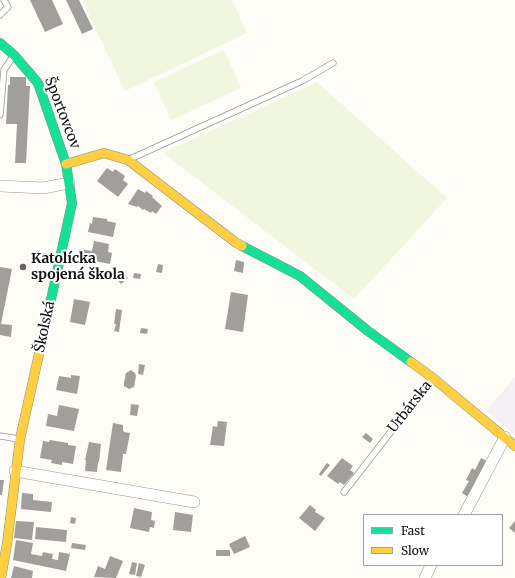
<!DOCTYPE html>
<meta charset="utf-8">
<style>
body{margin:0}
#map{position:relative;width:515px;height:578px;overflow:hidden;background:#fdfcf7;font-family:Merriweather,serif}
canvas{display:block}
.legend{position:absolute;left:363px;top:514px;width:140px;height:52px;box-sizing:border-box;background:#fff;border:1px solid #a0a0a0;margin:0;padding:5px 7px;list-style:none;font-size:12px;color:#111}
.legend li{display:flex;align-items:center;gap:8px;height:20px}
.legend b{width:20px;border:1px solid #a0a0a0}
</style>
<div id="map">
<canvas width="515" height="578"></canvas>
<ul class="legend">
<li><b style="height:5px;background:#16e098"></b>Fast</li>
<li><b style="height:5px;background:#ffcf43"></b>Slow</li>
</ul>
</div>
<script>
const c = document.querySelector('canvas').getContext('2d');
c.lineJoin = 'round';
function fillPath(path, color) {
  c.fillStyle = color;
  c.fill(path, 'evenodd');
}
function strokePath(path, color, width, dash) {
  c.strokeStyle = color;
  c.lineWidth = width;
  c.lineCap = dash ? 'butt' : 'round';
  c.setLineDash(dash || []);
  c.stroke(path);
}
function write(font, color, halo, rows, align = 'center') {
  c.font = font + ' Merriweather,serif';
  c.lineWidth = 4;
  c.setLineDash([]);
  c.textBaseline = 'middle';
  c.strokeStyle = halo;
  c.fillStyle = color;
  for (const [text, x, y, turn = 0] of rows) {
    c.save();
    c.translate(x, y);
    c.rotate((+turn || 0) * Math.PI / 180);
    c.textAlign = isNaN(turn) ? turn : align;
    if (halo) c.strokeText(text, 0, 0);
    c.fillText(text, 0, 0);
    c.restore();
  }
}
const industrial = new Path2D(`
 M515,377V435L486,411Z`);
const pitch = new Path2D(`
 M82,0H232L247,33L125,91Z
 M224,50L241,88L171,120L154,82Z
 M317,82L447,198L354,299L163,153Z`);
const building = new Path2D(`
 M30,0H52L63,24L45,32Z
 M66,0H79L93,29L82,34Z
 M10,77H26V86H30L26,163H15L17,124H6L8,85H10Z
 M107,168L113,172L115,169L125,176L123,180L128,184L118,197L97,181Z
 M138,189L145,193L146,191L153,196L152,197L162,206L156,214L152,211L151,213L144,209L143,210L138,206L137,207L128,204Z
 M93,217L107,219V221L116,223L113,237L88,232L90,223L92,224Z
 M94,241L109,244L108,252L112,253L110,264L79,258L80,249L92,251Z
 M236,260L244,262L243,273L234,271Z
 M158,264L163,265L162,273L156,272Z
 M0,267L12,269L1,324L12,325L11,337L0,335Z
 M123,272L128,278L121,284L116,278Z
 M134,273L141,274L140,279L133,278Z
 M231,292L248,295L243,332L225,329Z
 M74,299L90,302L85,325L70,322Z
 M116,309L122,310L119,332L114,331L116,324H114Z
 M141,328L148,329L147,334L140,333Z
 M139,364L145,365L143,375L138,374Z
 M131,370L135,373L136,376L134,387L129,389L124,386V383L126,373Z
 M71,375L80,376L77,394L56,390L59,376L71,378Z
 M131,404L139,405L137,416L130,415Z
 M59,405L79,409L74,431L46,426L48,414L57,416Z
 M218,421L227,422L224,446L210,445L213,426L217,427Z
 M113,423L123,425V430L124,432L130,433L126,454H123L121,472L106,470Z
 M366,433L373,439L370,443L362,437Z
 M50,440L68,443V445L76,446L73,464L62,462V465L51,463L52,460L40,458L43,441L49,442Z
 M89,442L101,444L99,462H98L97,472L85,471L86,460H85Z
 M342,458L353,466L350,470L354,473L344,485L340,482L338,484L327,476Z
 M481,458L487,461L468,497L462,493L469,481L466,480L472,468L475,470Z
 M327,463L330,465L321,476L319,474Z
 M0,480H4L2,495H0Z
 M22,493L33,494V500L52,502L51,512L21,509Z
 M310,505L316,510L315,512L325,518L315,531L299,518Z
 M134,508L152,512L151,520L155,521L154,528L150,527L149,532L130,528Z
 M175,512L193,515L191,532L173,530Z
 M71,517L76,518L75,524L70,523Z
 M16,521L34,522L32,540L14,538Z
 M515,521V533L509,528Z
 M36,527L67,530L66,542L35,539Z
 M245,536L250,547L234,554L229,544Z
 M16,540L33,543L31,554L42,556L43,552L53,554L52,559L58,560L59,552L70,554L66,571L13,560Z
 M72,543L86,545L85,550L71,548Z
 M216,550H230V556H216Z
 M110,556L123,561L116,578L94,577L98,566L105,569Z
 M132,562L137,563L135,575L129,574Z
 M139,563L145,565L141,577L136,576Z
 M14,566L33,571L32,578H11Z`);
const lane = new Path2D(`
 M0,15L8,7L4,0
 M0,115L4,70L14,55
 M130,159L302,81L333,63
 M0,436L19,439
 M344,492L432,379`);
const street = new Path2D(`
 M0,186L43,188L69,183
 M15,471L194,502
 M464,515L505,437
 M425,578L431,565`);
const fast = new Path2D(`
 M0,43L14,55L38,83L66,164L72,203L45,327
 M242,246L300,276L368,331L411,362`);
const slow = new Path2D(`
 M66,164L104,153L128,160L235,242L242,246
 M411,362L433,378L515,446
 M1,578L7,544L20,439L45,327`);
const markers = [
 [23,267,4,"#646362"]
];
const streetNames = [
 ["Športovcov",62,113,69],
 ["Školská",45,327,-78],
 ["Urbárska",410,407,-52]
];
const poiNames = [
 ["Katolícka",31,259],
 ["spojená škola",31,275]
];
fillPath(industrial, '#f5f0f3');
fillPath(pitch, '#f1f6e0');
fillPath(building, '#a19f9c');
strokePath(lane, '#979795', 7);
strokePath(street, '#979795', 12);
strokePath(fast, '#8e8d8b', 10);
strokePath(slow, '#8e8d8b', 10);
strokePath(lane, '#fffffe', 5.5);
strokePath(street, '#fffffe', 11);
strokePath(fast, '#16e098', 9);
strokePath(slow, '#ffcf43', 9);
for (const [x, y, r, color] of markers) {
  const dot = new Path2D();
  dot.arc(x, y, r, 0, 2 * Math.PI);
  c.fillStyle = color;
  c.fill(dot);
  strokePath(dot, '#fff', 1.5);
}
write('14px', '#111', '#fff', streetNames);
write('bold 14px', '#111', '#fff', poiNames, 'left');
</script>
